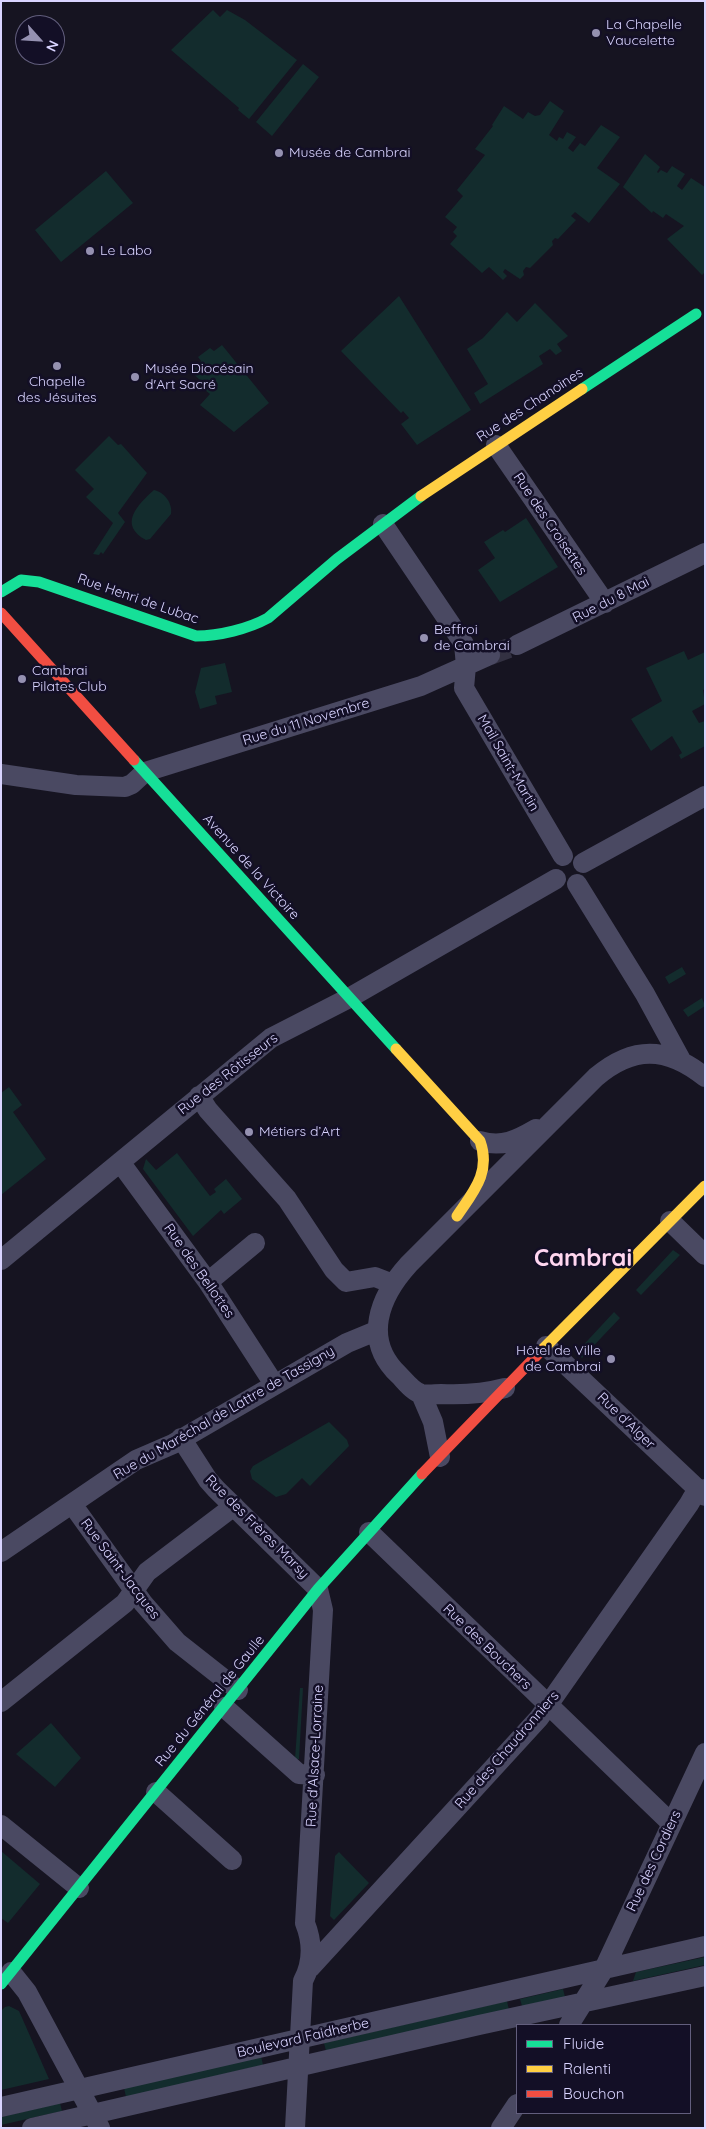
<!DOCTYPE html>
<meta charset="utf-8">
<style>
body{margin:0}
#map{position:relative;width:706px;height:2129px;overflow:hidden;background:#161421;font-family:Quicksand,sans-serif}
canvas{display:block}
.frame{position:absolute;inset:0;border:2px solid #d9d4ff;pointer-events:none}
.legend{position:absolute;left:516px;top:2024px;width:175px;height:90px;box-sizing:border-box;background:#130f26;border:1px solid #625e7d;margin:0;padding:6px 9px;list-style:none;font-size:15px;color:#d9d4ff}
.legend li{display:flex;align-items:center;gap:10px;height:25px}
.legend b{width:25px;border:1px solid #625e7d}
.north{position:absolute;left:15px;top:15px;width:50px;height:50px;box-sizing:border-box;background:#130f26;border:1px solid #625e7d;border-radius:50%;rotate:116deg;font-size:14px;font-weight:700;line-height:20px;text-align:center;color:#d9d4ff}
.north::after{content:'';display:block;margin:auto;width:18px;height:22px;background:#9591b1;clip-path:polygon(50% 0,100% 100%,50% 72%,0 100%)}
</style>
<div id="map">
<canvas width="706" height="2129"></canvas>
<div class="frame"></div>
<ul class="legend">
<li><b style="height:6px;background:#16e098"></b>Fluide</li>
<li><b style="height:6px;background:#ffcf43"></b>Ralenti</li>
<li><b style="height:6px;background:#f24e42"></b>Bouchon</li>
</ul>
<div class="north">N</div>
</div>
<script>
const c = document.querySelector('canvas').getContext('2d');
c.lineJoin = 'round';
function fillPath(path, color) {
  c.fillStyle = color;
  c.fill(path, 'evenodd');
}
function strokePath(path, color, width, dash) {
  c.strokeStyle = color;
  c.lineWidth = width;
  c.lineCap = dash ? 'butt' : 'round';
  c.setLineDash(dash || []);
  c.stroke(path);
}
function write(font, color, halo, rows, align = 'center') {
  c.font = font + ' Quicksand,sans-serif';
  c.lineWidth = 5;
  c.setLineDash([]);
  c.textBaseline = 'middle';
  c.strokeStyle = halo;
  c.fillStyle = color;
  for (const [text, x, y, turn = 0] of rows) {
    c.save();
    c.translate(x, y);
    c.rotate((+turn || 0) * Math.PI / 180);
    c.textAlign = isNaN(turn) ? turn : align;
    if (halo) c.strokeText(text, 0, 0);
    c.fillText(text, 0, 0);
    c.restore();
  }
}
const green = new Path2D(`
 M213,10L220,17L227,10L245,20L297,60L249,119L238,110L239,108L171,50Z
 M303,64L319,77L272,136L256,122Z
 M550,101L564,111L549,135L557,141L559,137L563,139L567,132L576,137L568,148L573,152L580,143L585,146L601,125L620,137L597,168L620,184L589,223L575,212L571,216L576,220L558,239L555,238L552,241L553,245L530,268L526,267L523,271L524,275L520,279L505,269L503,272L507,276L503,280L489,267L482,273L450,244L457,236L453,232L457,227L445,217L463,196L457,190L485,155L475,149L493,126L492,125L504,106L523,119L528,112L535,116L540,115Z
 M645,154L660,167L657,172L658,173L661,170L667,173L672,166L685,174L677,186L682,190L691,178L705,187V272L702,275L667,239L684,226L666,214L663,218L653,211L652,213L623,187Z
 M106,171L133,203L61,262L35,230Z
 M399,296L471,410L417,445L401,424L409,418L403,411L401,413L341,351Z
 M535,303L568,336L557,344L562,351L556,355L550,349L539,356L543,364L480,404L474,393L488,384L467,349L483,338L507,312L517,322Z
 M222,345L269,403L234,432L200,405L210,394L205,390L208,387L191,372L201,361L198,357L210,348L214,351Z
 M109,436L118,445L121,444L147,473L118,513L125,522L103,554L101,552L99,555L93,554L113,523L86,497L94,489L75,470Z
 M154,490C164,492 173,503 171,514L150,539L146,540C118,525 137,505 154,490Z
 M526,518L558,567L500,602L478,570L495,558L484,542L503,530L505,532Z
 M684,651L688,660L705,652V689L703,690L705,704L692,711L699,723L705,721V746L681,759L679,755L682,753L672,736L651,751L631,719L662,701L646,668Z
 M225,663L232,692L215,696L217,704L200,709L195,692L201,668Z
 M682,967L686,974L669,984L665,977Z
 M702,998L705,1006L688,1017L683,1010Z
 M9,1087L22,1105L13,1112L46,1159L1,1195V1093Z
 M177,1153L210,1196L216,1192L214,1189L226,1179L242,1199L224,1214L221,1210L193,1236L143,1169L146,1159L156,1170Z
 M673,1250L680,1255L641,1295L636,1290Z
 M614,1312L620,1318L582,1358L576,1353Z
 M329,1422L347,1440L349,1446L310,1486L302,1478L286,1494L276,1497L252,1479L250,1471L253,1466Z
 M300,1688H303L299,1759H295Z
 M51,1723L81,1758L55,1787L16,1754Z
 M1,1851L40,1884L8,1923L1,1918Z
 M339,1852L369,1883L334,1920L330,1916L335,1856Z
 M705,1957V1965L633,1981L636,1972Z
 M563,1989L565,1997L522,2006L520,1999Z
 M507,2001L509,2010L326,2051L324,2043Z
 M9,2006L19,2011L49,2079L1,2090V2011L5,2007Z
 M261,2056L263,2065L126,2097L124,2088Z
 M60,2103L62,2111L1,2125V2117Z`);
const streetTunnel = new Path2D(`
 M490,655L517,645`);
const street = new Path2D(`
 M496,445L605,603
 M383,524L464,644L466,666L464,688L563,856
 M517,645L705,553
 M1,774L76,785L125,787L132,784L145,772L421,686L490,655
 M583,863L705,796
 M577,884L645,994L681,1060
 M199,1096L208,1110L287,1199L334,1270L346,1282L375,1277L393,1284
 M480,1141C502,1148 517,1140 536,1129
 M120,1162L208,1282L274,1384
 M670,1221L705,1255
 M1,1260L271,1038L349,998L556,879
 M208,1282L255,1243
 M546,1346L705,1496
 M505,1388C483,1394 464,1395 441,1394C435,1394 428,1395 422,1394C413,1392 405,1381 399,1375C362,1340 379,1297 409,1264L596,1077C633,1046 666,1046 705,1077
 M421,1394L433,1422L440,1457
 M181,1438L208,1480L216,1489L318,1589L323,1610L305,1923C313,1943 313,1962 303,1981L295,2128
 M72,1504L143,1603L177,1642L238,1690
 M369,1532L671,1823
 M1,1552L136,1460L173,1444L347,1343L376,1331
 M1,1702L125,1603L147,1572L234,1506
 M224,1707L299,1774L315,1775
 M156,1792L232,1860
 M1,1825L79,1888
 M310,1968L539,1718L689,1504L693,1497L705,1489
 M11,1972L27,1992L100,2128
 M569,2025L604,1969L705,1753
 M1,2107L705,1946
 M32,2128L479,2025L705,1976
 M501,2128L517,2104`);
const fast = new Path2D(`
 M582,389L696,314
 M1,592L21,580L39,582L196,636C219,636 248,629 268,618L337,559L421,496
 M134,760L396,1049
 M1,1984L318,1589L422,1474`);
const slow = new Path2D(`
 M421,496L582,389
 M396,1049L480,1141C491,1172 474,1191 457,1216
 M541,1351L705,1186`);
const jam = new Path2D(`
 M1,613L134,760
 M422,1474L541,1351`);
const markers = [
 [596,33,5,"#9591b1"],
 [279,153,5,"#9591b1"],
 [90,251,5,"#9591b1"],
 [57,366,5,"#9591b1"],
 [135,377,5,"#9591b1"],
 [424,638,5,"#9591b1"],
 [22,679,5,"#9591b1"],
 [249,1132,5,"#9591b1"],
 [611,1359,5,"#9591b1"]
];
const poiNames = [
 ["La Chapelle",606,25],
 ["Vaucelette",606,41],
 ["Musée de Cambrai",289,153],
 ["Le Labo",100,251],
 ["Musée Diocésain",145,369],
 ["d'Art Sacré",145,385],
 ["Chapelle",57,382,"center"],
 ["des Jésuites",57,398,"center"],
 ["Beffroi",434,630],
 ["de Cambrai",434,646],
 ["Cambrai",32,671],
 ["Pilates Club",32,687],
 ["Métiers d’Art",259,1132],
 ["Hôtel de Ville",601,1351,"right"],
 ["de Cambrai",601,1367,"right"]
];
const streetNames = [
 ["Rue des Chanoines",530,405,-33],
 ["Rue des Croisettes",550,524,56],
 ["Rue Henri de Lubac",138,599,19],
 ["Rue du 8 Mai",611,600,-27],
 ["Rue du 11 Novembre",306,722,-17],
 ["Mail Saint-Martin",508,763,60],
 ["Avenue de la Victoire",251,867,48],
 ["Rue des Rôtisseurs",228,1074,-38],
 ["Rue des Bellottes",199,1271,55],
 ["Rue du Maréchal de Lattre de Tassigny",224,1413,-30],
 ["Rue d'Alger",626,1421,44],
 ["Rue des Frères Marsy",257,1527,45],
 ["Rue Saint-Jacques",120,1569,53],
 ["Rue des Bouchers",487,1647,44],
 ["Rue du Général de Gaulle",210,1701,-51],
 ["Rue des Chaudronniers",507,1750,-49],
 ["Rue d'Alsace-Lorraine",315,1756,-87],
 ["Rue des Cordiers",654,1861,-65],
 ["Boulevard Faidherbe",303,2038,-13]
];
const townNames = [
 ["Cambrai",583,1259]
];
fillPath(green, '#132c2d');
strokePath(streetTunnel, '#333142', 20, [20, 10]);
strokePath(street, '#4a4962', 20);
strokePath(fast, '#16e098', 11);
strokePath(slow, '#ffcf43', 11);
strokePath(jam, '#f24e42', 11);
for (const [x, y, r, color] of markers) {
  const dot = new Path2D();
  dot.arc(x, y, r, 0, 2 * Math.PI);
  c.fillStyle = color;
  c.fill(dot);
  strokePath(dot, '#130f26', 2);
}
write('14px', '#d9d4ff', '#130f26', poiNames, 'left');
write('14px', '#d9d4ff', '#130f26', streetNames);
write('bold 24px', '#ffd6f0', '#130f26', townNames);
</script>
